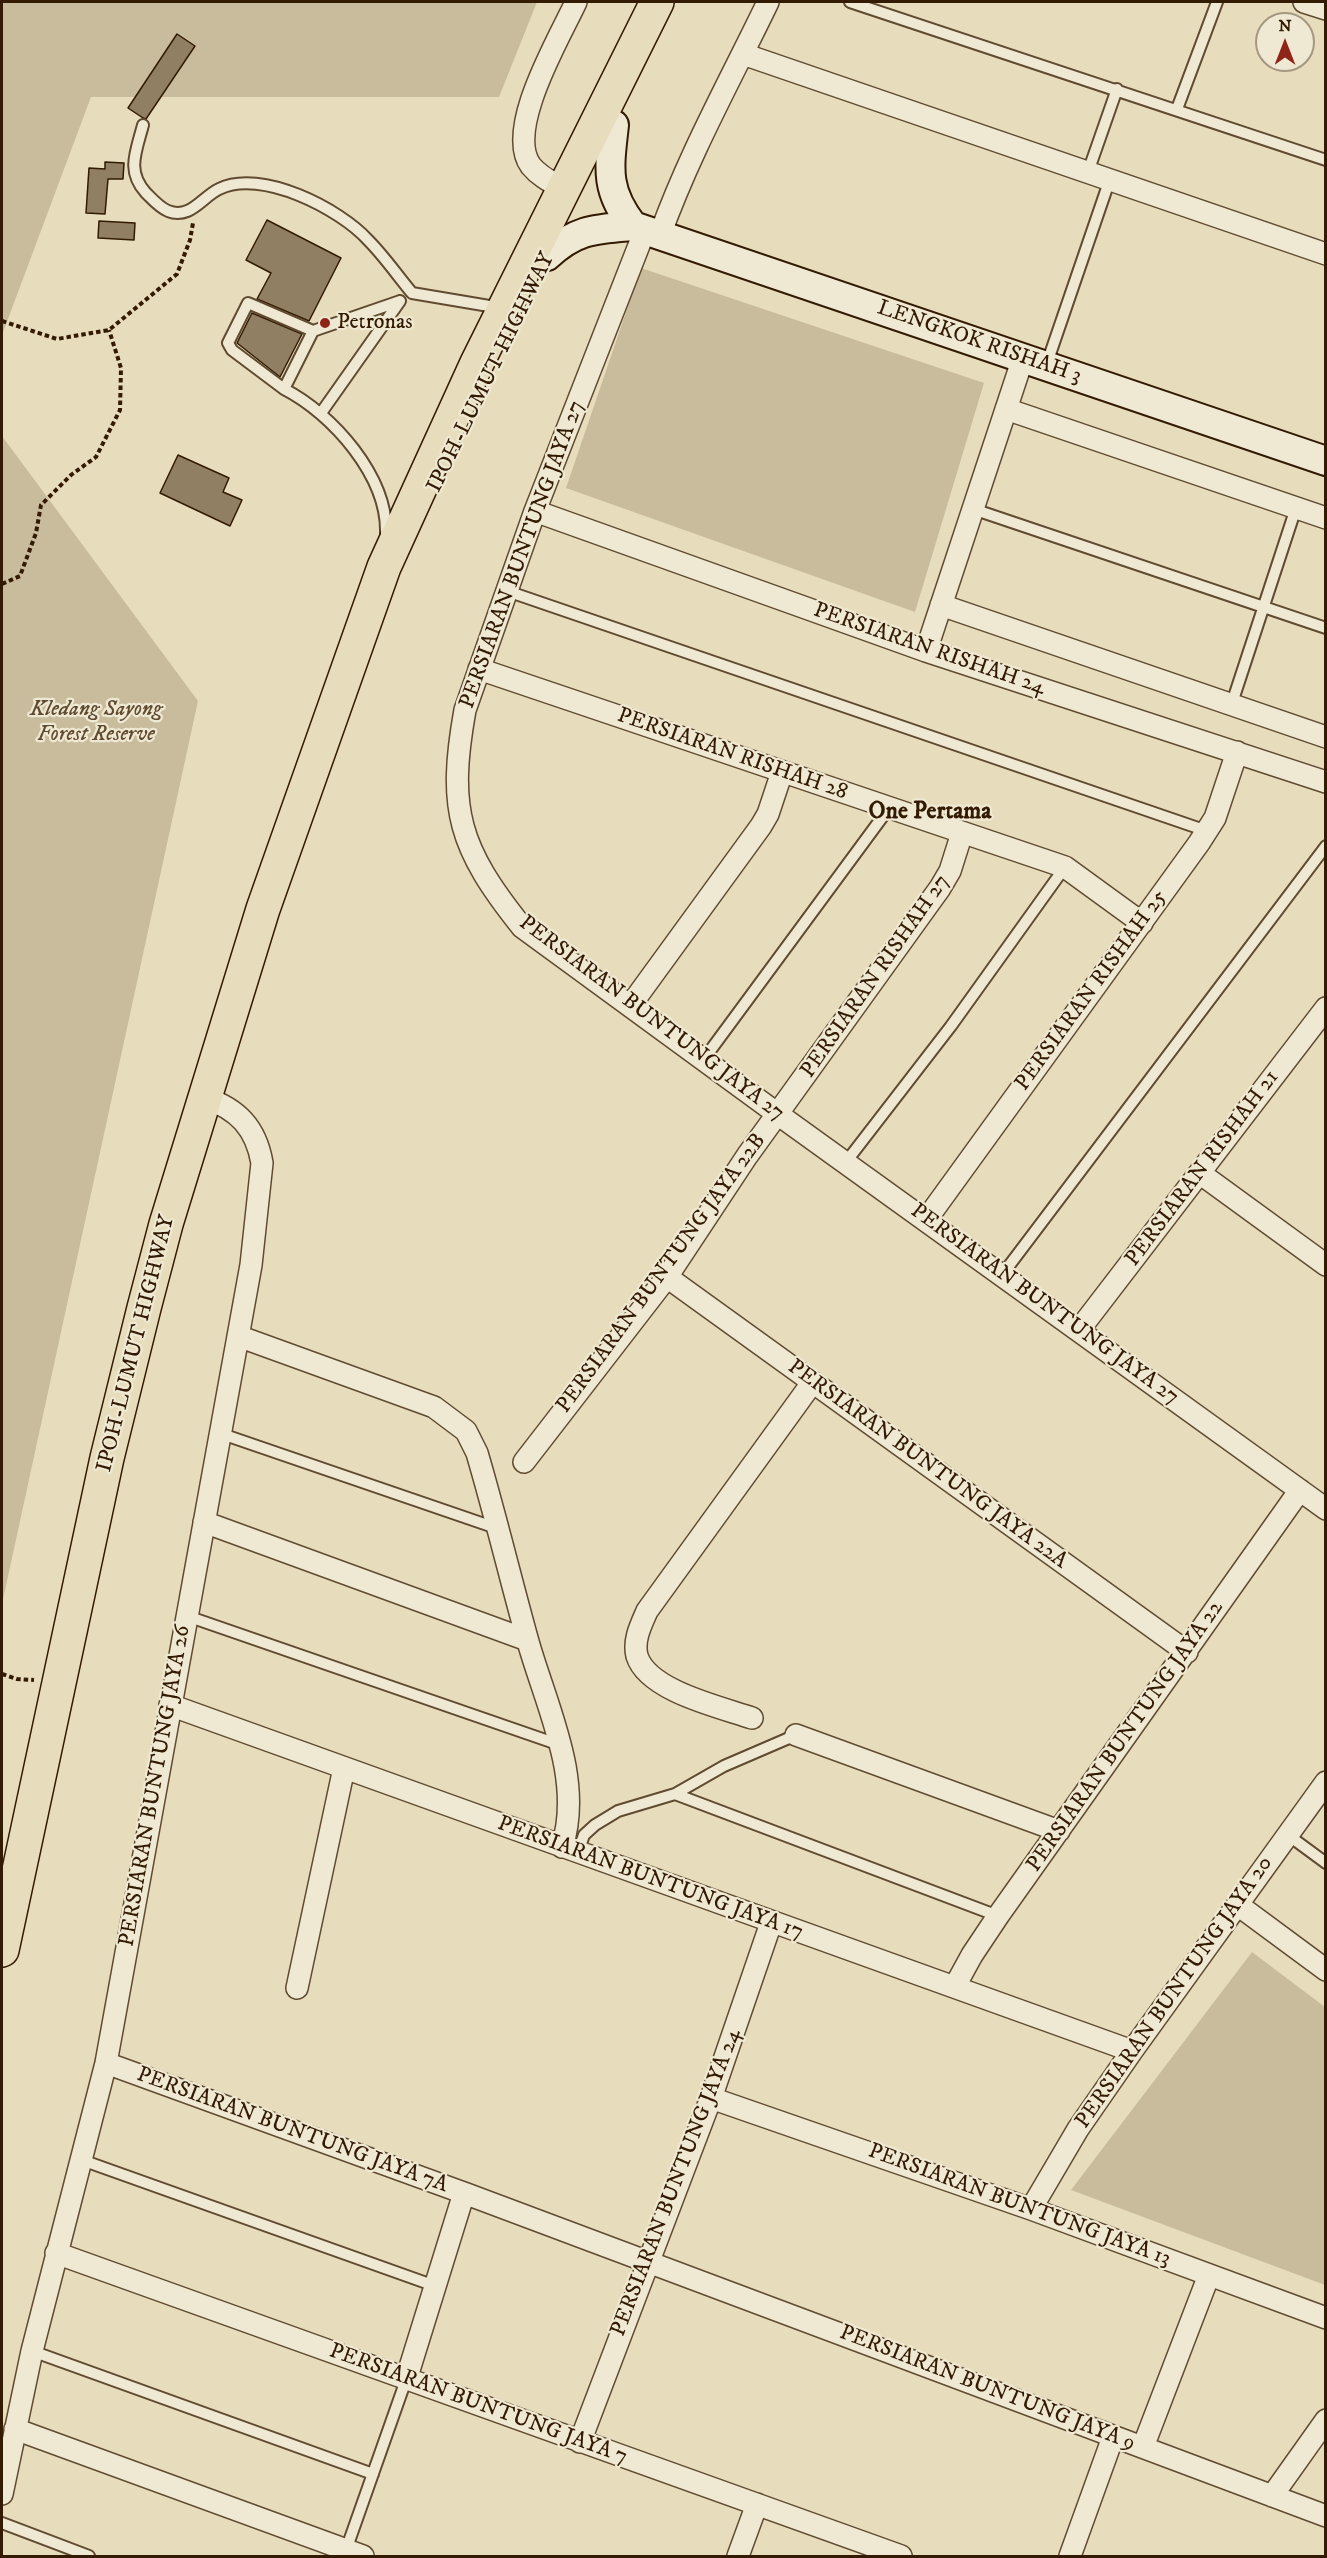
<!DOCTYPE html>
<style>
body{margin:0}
#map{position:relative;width:1327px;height:2558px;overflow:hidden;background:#e7ddbc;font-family:"IM FELL DW Pica",serif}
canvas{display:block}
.frame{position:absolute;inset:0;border:3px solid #331a03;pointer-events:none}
.north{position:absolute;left:1255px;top:12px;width:60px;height:60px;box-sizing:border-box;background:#efe9d3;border:2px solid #a49680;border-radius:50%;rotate:0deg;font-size:16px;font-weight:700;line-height:24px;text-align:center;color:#331a03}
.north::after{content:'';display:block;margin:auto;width:21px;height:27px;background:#8f2418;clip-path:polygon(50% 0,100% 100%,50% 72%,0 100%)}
</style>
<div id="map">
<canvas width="1327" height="2558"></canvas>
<div class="frame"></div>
<div class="north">N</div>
</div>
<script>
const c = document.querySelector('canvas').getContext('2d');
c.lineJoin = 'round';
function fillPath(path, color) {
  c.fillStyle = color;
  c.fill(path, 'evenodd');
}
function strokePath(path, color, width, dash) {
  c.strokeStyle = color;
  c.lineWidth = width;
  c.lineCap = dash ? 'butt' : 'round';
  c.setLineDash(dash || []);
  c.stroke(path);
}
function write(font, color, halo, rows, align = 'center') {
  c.font = font + ' "IM FELL DW Pica",serif';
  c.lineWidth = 4.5;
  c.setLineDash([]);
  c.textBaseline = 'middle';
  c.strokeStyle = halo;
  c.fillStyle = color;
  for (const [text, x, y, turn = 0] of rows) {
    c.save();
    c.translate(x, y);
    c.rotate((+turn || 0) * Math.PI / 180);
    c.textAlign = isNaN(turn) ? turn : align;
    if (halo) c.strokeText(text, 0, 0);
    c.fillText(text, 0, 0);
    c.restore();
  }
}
const green = new Path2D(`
 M2,2H537L499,97H91L2,335Z
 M641,268L984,383L915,612L566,488Z
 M2,436L198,701L2,1604Z
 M1252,1952L1325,2007V2285L1071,2190Z`);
const building = new Path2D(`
 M177,34L195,46L146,119L143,118L128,108Z
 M105,162L124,163L123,179H108L105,214L86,213L89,168L105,169Z
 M267,220L341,258L309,321L257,299L271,273L246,260Z
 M99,221L135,223L134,240L98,238Z
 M252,313L302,334L280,377L237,343Z
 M178,455L229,478L223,492L242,500L230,526L160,493Z`);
const path = new Path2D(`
 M2,321L57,339L109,330L177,274L190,240L193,223
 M2,584L20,576L36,533L41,505L71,475L96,457L120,410L121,368L109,330
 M2,1674L17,1679L34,1680`);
const lane = new Path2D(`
 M850,2L1326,160
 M1177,109L1217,2
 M143,125C136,152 126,171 146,193C152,199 160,208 168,211C190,220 202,197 219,189C261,168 340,209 368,240C384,256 397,275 412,293L501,308
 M1088,172L1117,89
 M1046,366L1110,179
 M284,389L232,350L228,343L248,303L313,331
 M321,413L400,301
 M973,509L1326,628
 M386,534C388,477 333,414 284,389L313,331L400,301
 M507,591L1207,831
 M1231,706L1296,508
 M704,1059L889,808
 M846,1162L951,1026L1065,867
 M1002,1275L1326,846
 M222,1434L499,1529
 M187,1616L560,1745
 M675,1794L998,1916
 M1288,1835L1326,1863
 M578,1852L584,1835L595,1825L618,1811L675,1794L724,1766L796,1735
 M79,2159L435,2286
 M32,2351L373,2474
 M2,2523L89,2556
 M346,2550L406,2380`);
const street = new Path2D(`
 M1304,2L1326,9
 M743,54L1326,254
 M565,190C553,183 540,177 531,166C504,130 560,37 576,2
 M645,230L535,511L465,710C447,810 459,848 522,927L779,1115L1326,1509
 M660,235C689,154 731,79 768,2
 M1006,409L1326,518
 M535,511L926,651L1326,782
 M941,605L1326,737
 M926,651L1023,358
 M479,669L1065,867L1142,923
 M630,1006L761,826L768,814L782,772
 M1201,1174L1326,1265
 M926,1220L1199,843L1215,818L1237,752
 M667,1277L1187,1652
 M1079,1330L1326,1008
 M238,1336L434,1407L466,1431L477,1453C495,1514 510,1577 527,1638C545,1704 584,1778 562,1847
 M524,1462L667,1277L747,1156L940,888L950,871L962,833
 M204,1522L527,1640
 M170,1705L1132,2051
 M752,1718C720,1707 648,1691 637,1656C633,1640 641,1625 647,1611L812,1383
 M796,1735L1059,1831
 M1238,1905L1326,1970
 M955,1986L972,1955L998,1916L1300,1490
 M297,1988L344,1768
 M106,2063L464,2193L406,2380
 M711,2098L1031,2209L1326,2318
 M464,2193L1326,2516
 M1031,2209L1078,2129L1132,2051L1326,1782
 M56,2253L901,2556
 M15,2429L363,2556
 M580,2442L711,2098L771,1923
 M1143,2447L1209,2275
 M2,2494L32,2351L106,2063L251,1265L262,1163C256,1128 238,1109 205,1098
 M1272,2496L1326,2420
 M738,2556L757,2504
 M1070,2556L1113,2437`);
const secondary = new Path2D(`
 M614,125C609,169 605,190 633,226
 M547,256C576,229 595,229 633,226L1326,461`);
const highway = new Path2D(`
 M2,1950L107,1458L144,1308L166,1224L263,909L384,567L477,363L657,2`);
const markers = [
 [325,323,6,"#8f2418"]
];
const poiNames = [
 ["Petronas",337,323]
];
const streetNames = [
 ["LENGKOK RISHAH 3",979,343,19],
 ["IPOH-LUMUT HIGHWAY",492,373,-64],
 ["PERSIARAN BUNTUNG JAYA 27",523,555,-70],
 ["PERSIARAN RISHAH 24",929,650,19],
 ["PERSIARAN RISHAH 28",732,755,19],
 ["PERSIARAN RISHAH 27",876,977,-55],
 ["PERSIARAN RISHAH 25",1092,991,-54],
 ["PERSIARAN BUNTUNG JAYA 27",651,1019,37],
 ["PERSIARAN RISHAH 21",1203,1169,-53],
 ["PERSIARAN BUNTUNG JAYA 22B",662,1274,-54],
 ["PERSIARAN BUNTUNG JAYA 27",1044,1305,36],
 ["IPOH-LUMUT HIGHWAY",137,1344,-76],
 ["PERSIARAN BUNTUNG JAYA 22A",927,1465,36],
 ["PERSIARAN BUNTUNG JAYA 22",1126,1737,-55],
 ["PERSIARAN BUNTUNG JAYA 26",156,1786,-80],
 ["PERSIARAN BUNTUNG JAYA 17",650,1879,20],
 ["PERSIARAN BUNTUNG JAYA 20",1175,1993,-55],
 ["PERSIARAN BUNTUNG JAYA 7A",292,2131,20],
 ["PERSIARAN BUNTUNG JAYA 24",677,2183,-69],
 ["PERSIARAN BUNTUNG JAYA 13",1019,2206,20],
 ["PERSIARAN BUNTUNG JAYA 9",987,2389,21],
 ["PERSIARAN BUNTUNG JAYA 7",478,2405,20]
];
const parkNames = [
 ["Kledang Sayong",96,710],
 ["Forest Reserve",96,735]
];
const neighbourhoodNames = [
 ["One Pertama",930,813]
];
fillPath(green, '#c8bc9d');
fillPath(building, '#917f63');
strokePath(building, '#331a03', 1.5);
strokePath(lane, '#604b31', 14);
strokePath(street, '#604b31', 24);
strokePath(secondary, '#331a03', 32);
strokePath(highway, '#331a03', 36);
strokePath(path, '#331a03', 4, [4.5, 3]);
strokePath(lane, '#efe9d3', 10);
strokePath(street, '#efe9d3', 21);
strokePath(secondary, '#efe9d3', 28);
strokePath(highway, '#e7ddbc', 33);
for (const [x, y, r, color] of markers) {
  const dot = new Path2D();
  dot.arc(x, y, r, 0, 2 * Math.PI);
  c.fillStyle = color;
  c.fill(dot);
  strokePath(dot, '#efe9d3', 2);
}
write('22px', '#331a03', '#efe9d3', poiNames, 'left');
write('22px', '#331a03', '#efe9d3', streetNames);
write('italic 22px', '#604b31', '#efe9d3', parkNames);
write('bold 24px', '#331a03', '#efe9d3', neighbourhoodNames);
</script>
